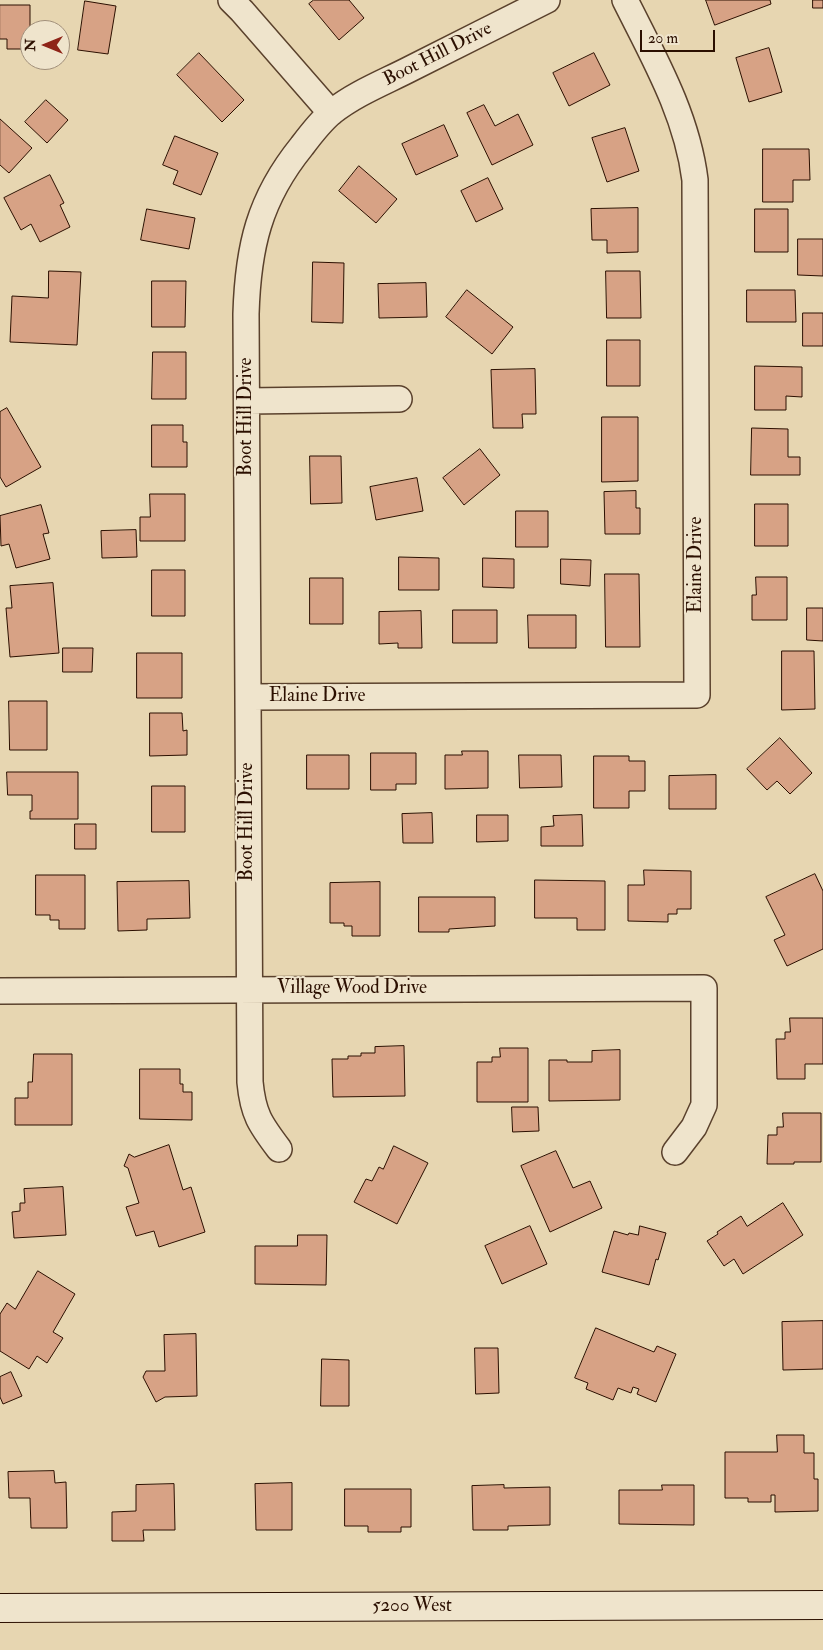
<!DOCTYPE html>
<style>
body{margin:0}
#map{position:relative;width:823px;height:1650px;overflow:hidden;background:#e7d6b1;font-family:"IM FELL Double Pica",serif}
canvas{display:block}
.north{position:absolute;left:20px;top:20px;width:50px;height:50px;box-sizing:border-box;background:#efe4cc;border:1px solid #a18f7a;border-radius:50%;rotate:270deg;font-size:14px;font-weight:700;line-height:20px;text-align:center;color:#2b0f00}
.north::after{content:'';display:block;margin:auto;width:18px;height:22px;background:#8f2418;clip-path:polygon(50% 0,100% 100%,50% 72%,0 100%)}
.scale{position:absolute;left:640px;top:30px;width:75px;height:22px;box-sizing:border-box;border:2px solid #2b0f00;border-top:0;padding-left:6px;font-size:15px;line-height:18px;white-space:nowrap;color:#2b0f00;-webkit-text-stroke:4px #efe4cc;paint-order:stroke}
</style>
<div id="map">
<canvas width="823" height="1650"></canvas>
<div class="north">N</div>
<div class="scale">20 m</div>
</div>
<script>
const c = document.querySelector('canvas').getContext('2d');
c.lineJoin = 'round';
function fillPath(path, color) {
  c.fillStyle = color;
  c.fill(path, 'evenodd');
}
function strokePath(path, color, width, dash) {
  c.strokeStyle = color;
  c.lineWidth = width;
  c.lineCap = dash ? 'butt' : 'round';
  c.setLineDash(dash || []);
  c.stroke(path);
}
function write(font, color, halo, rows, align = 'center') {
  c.font = font + ' "IM FELL Double Pica",serif';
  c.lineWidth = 4;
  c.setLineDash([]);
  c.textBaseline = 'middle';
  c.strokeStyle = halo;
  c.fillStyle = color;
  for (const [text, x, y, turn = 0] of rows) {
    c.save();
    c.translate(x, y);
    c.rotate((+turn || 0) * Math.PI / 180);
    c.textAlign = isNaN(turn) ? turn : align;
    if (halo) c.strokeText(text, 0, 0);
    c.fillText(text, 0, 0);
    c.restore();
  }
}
const building = new Path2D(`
 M314,0H349L364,18L339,40L309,4Z
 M706,0H770L771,4L715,25Z
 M813,0H823V8H813Z
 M85,1L116,6L108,54L78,50Z
 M0,5H30V49H7V39H0Z
 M769,48L782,92L749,102L736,58Z
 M199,53L244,100L222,122L177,75Z
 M594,53L610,85L569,106L553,73Z
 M46,100L68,120L47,143L25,122Z
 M484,105L495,126L518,114L533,145L492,165L467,113Z
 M0,119L32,148L9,173L0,165Z
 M444,125L458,156L416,175L402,144Z
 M625,128L639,171L607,182L592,138Z
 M175,136L218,153L201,195L173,184L178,171L163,165Z
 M763,149H809L810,180H793V202H763Z
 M359,166L397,199L376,223L339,191Z
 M50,175L64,203L60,205L70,227L40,242L31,224L21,230L4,198Z
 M488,178L503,209L476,222L461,191Z
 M638,208V252L607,253V240H592L591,209Z
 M147,209L195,218L189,249L141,240Z
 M755,209H788V252H755Z
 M798,239H823V276L798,275Z
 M313,262L344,263L343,323L312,322Z
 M49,271L81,272L77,345L10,342L12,296L48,298Z
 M606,271H640L641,318H607Z
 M152,281H186L185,327H152Z
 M426,283L427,317L379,318L378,284Z
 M467,290L513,327L492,354L446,317Z
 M747,290H795L796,322H747Z
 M803,313H823V346H803Z
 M607,340H640V386H607Z
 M153,352H186V399H152Z
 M755,366L802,367V397L786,396V410H755Z
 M535,369L536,414H522L523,428H493L491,370Z
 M7,408L41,467L6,487L0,477V412Z
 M602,417H638V481L602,482Z
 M152,425H183V442H187V467H152Z
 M752,428L788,429V457H800V475H751Z
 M480,449L500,475L464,505L443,478Z
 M310,456H341L342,503L311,504Z
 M417,478L423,511L376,520L370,487Z
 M636,491V508H640V534H605L604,492Z
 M150,494H185V541H140V517H150Z
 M755,504H788V546H755Z
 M41,505L49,533L43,534L50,559L16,568L9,544L1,546L0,516Z
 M516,511H548V547H516Z
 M136,530L137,557L102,558L101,531Z
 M399,557L439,558V590H399Z
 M483,558L514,559V588L483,587Z
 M561,559L591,560L590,586L561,584Z
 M152,570H185V616H152Z
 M605,574H639L640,647H606Z
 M756,577H787V620H752V595H756Z
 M310,578H343V624H310Z
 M53,583L59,653L10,657L6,608H12L10,586Z
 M807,608H823V641L807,640Z
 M453,610H497V643H453Z
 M421,611L422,648H398V643L379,644V612Z
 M528,615H576V648H529Z
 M63,648H93L92,672H63Z
 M782,651H814L815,709L782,710Z
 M137,653H182V698H137Z
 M9,701H47V750H10Z
 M150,713H182L183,731L187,730V755L150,756Z
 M780,738L812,773L790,794L777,781L767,790L747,769Z
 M462,751H488V788L445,789V755H462Z
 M371,753H416V784H396V790H371Z
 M307,755H349V789H307Z
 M519,755H561L562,787L520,788Z
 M594,756H629V761H645V791H629V808H594Z
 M7,772H78V819H30V811H32V795H8Z
 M716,775V809H669V776Z
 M152,786H185V832H152Z
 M432,813L433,843H403L402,814Z
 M477,815H508V841L477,842Z
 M582,815L583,846H541V827L554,826L553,816Z
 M75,824H96V849H75Z
 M644,870L691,871V909H677V914H668V922L628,921V885H644Z
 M815,874L823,891V949L787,966L774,940L785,935L766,897Z
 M36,875H85V929H59V920H50V915H36Z
 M535,880L605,881V930H577V918H535Z
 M189,881L190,918L147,919V930L118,931L117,882Z
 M380,882V936H352V926H344V923H330V883Z
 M419,897H495V926L449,929V932H419Z
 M790,1018H823V1064H805V1079H777L776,1039H785V1032H790Z
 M404,1046L405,1096L333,1097L332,1059H348V1056H361V1053H375V1047Z
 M500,1048H528V1102H477V1062H492V1057H500Z
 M620,1050V1100L549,1101V1060H567V1062H592V1051Z
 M34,1054H72V1125H15V1098H28V1082H32Z
 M140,1069H180V1084H183V1092H192V1120L140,1119Z
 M512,1107H538L539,1131L513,1132Z
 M783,1113H821V1162H794V1164H767L768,1135H777V1127H783Z
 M169,1145L183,1190L191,1187L205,1232L159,1247L154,1231L136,1236L126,1207L139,1203L128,1168L124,1166L129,1154L134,1157Z
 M394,1146L428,1163L397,1224L354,1202L366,1179L372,1181L379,1167L383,1169Z
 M556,1151L573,1188L590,1181L602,1208L550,1232L521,1166Z
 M63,1187L66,1235L14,1238L12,1212L20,1211V1203H25L24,1189Z
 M783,1203L803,1235L743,1274L734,1259L724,1266L707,1241L718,1234L717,1232L741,1216L747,1226Z
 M530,1226L547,1264L502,1284L485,1246Z
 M640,1226L666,1233L658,1260L656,1259L649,1285L602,1272L614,1231L628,1235L629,1233L638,1235Z
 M298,1235H327L326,1285L255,1284V1246H297Z
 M38,1271L75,1294L53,1332L63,1338L47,1363L37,1356L29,1369L0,1351V1314L7,1303L15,1309Z
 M823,1321V1369L783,1370L782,1322Z
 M596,1328L654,1352L657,1346L676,1354L656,1402L637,1394L639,1389L633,1387L631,1393L618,1388L613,1400L586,1389L588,1383L575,1378Z
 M196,1334L197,1396L165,1397L156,1402L143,1377L146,1371H165L164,1335Z
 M475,1348H498L499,1393L476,1394Z
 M322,1359L349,1360V1406H321Z
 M11,1372L22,1396L3,1404L0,1397V1377Z
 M777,1435H804V1453H814V1479H818V1511L775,1512V1495H771V1502H748V1498H725V1452H777Z
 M54,1471L55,1483L66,1482L67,1528H31L30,1498H9L8,1472Z
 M292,1483V1530H256L255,1484Z
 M174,1484L175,1530H143L144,1541H112V1512L136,1511V1485Z
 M504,1485V1488L550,1487V1525L508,1526V1530H473L472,1486Z
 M662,1485H694V1525L619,1524V1490H662Z
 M345,1489H411V1527H401V1532H368V1526H345Z`);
const street = new Path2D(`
 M231,0L242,11L331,113
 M247,401L399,399
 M248,697L697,695L695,180C687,115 654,58 625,0
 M0,991L704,988V1105L694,1127L675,1152
 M279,1149C260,1124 253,1114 250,1082L246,314C248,247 259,199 302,146C311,134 321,121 332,112C356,93 385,82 412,68C457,45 502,23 547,0`);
const secondary = new Path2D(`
 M0,1608L823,1605`);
const streetNames = [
 ["Boot Hill Drive",438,55,-27],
 ["Boot Hill Drive",247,417,-90],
 ["Elaine Drive",697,565,-90],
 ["Elaine Drive",317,697],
 ["Boot Hill Drive",248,822,-90],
 ["Village Wood Drive",352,989],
 ["5200 West",412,1607]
];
fillPath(building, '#d7a285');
strokePath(building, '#2b0f00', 1);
strokePath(street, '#5a412c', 28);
strokePath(secondary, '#2b0f00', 30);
strokePath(street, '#efe4cc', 25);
strokePath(secondary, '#efe4cc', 28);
write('19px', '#2b0f00', '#efe4cc', streetNames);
</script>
